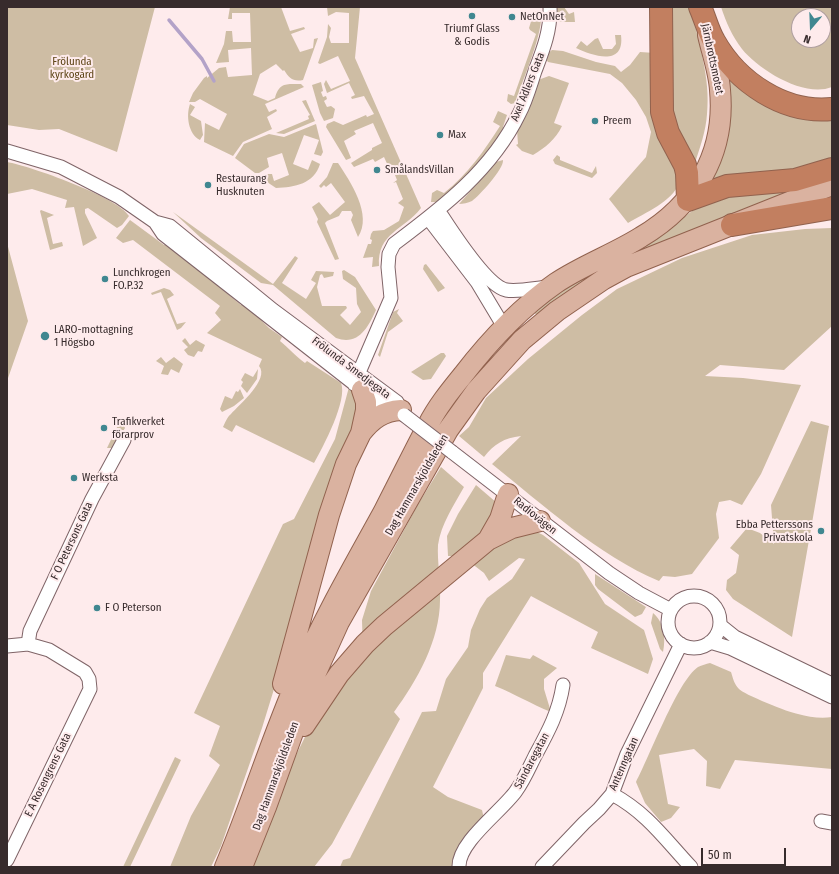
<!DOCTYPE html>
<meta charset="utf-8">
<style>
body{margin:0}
#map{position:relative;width:839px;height:874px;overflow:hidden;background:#feebec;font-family:"Fira Sans Condensed",sans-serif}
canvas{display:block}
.frame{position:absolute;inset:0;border:8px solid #372b2c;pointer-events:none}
.north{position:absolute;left:791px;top:8px;width:40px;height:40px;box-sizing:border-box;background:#feebec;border:1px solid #ae9e9f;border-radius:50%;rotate:199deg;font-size:11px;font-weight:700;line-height:16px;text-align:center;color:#372b2c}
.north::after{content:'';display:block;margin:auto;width:14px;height:18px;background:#408790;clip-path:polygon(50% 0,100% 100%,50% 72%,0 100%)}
.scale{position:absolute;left:701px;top:848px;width:85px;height:18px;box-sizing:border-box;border:2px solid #372b2c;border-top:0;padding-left:5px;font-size:12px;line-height:14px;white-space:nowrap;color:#372b2c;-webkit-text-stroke:3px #feebec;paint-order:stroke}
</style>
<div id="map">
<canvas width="839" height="874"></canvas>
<div class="frame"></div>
<div class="north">N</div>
<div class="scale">50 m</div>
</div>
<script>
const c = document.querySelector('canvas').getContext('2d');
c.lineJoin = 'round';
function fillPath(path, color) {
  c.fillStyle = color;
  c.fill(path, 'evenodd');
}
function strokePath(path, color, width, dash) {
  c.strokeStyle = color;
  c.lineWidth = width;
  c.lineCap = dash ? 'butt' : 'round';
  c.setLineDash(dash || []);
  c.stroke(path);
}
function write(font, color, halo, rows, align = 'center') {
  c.font = font + ' "Fira Sans Condensed",sans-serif';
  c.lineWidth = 4;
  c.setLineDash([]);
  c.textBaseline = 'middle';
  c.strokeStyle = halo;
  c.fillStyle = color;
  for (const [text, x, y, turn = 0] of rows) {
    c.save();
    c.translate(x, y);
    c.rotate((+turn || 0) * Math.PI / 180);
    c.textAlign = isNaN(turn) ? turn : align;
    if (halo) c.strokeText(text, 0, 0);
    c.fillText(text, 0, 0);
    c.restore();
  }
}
const green = new Path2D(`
 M7,7H155L117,152L59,129L39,130L7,125Z
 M230,7H281L290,31L304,27L305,29L291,34L300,52L313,48L314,39L318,38L303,80C293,82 289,78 284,70L283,71L276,64L260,74L253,95L268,101L275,98C279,82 287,84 301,84L304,87L265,104L269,112L276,109L277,111L267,117L272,129L243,142L233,156L204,142L205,123L219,130L227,114L200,99L195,102H189L193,93L204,78L207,76V78L219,68L226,67L228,77L252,75L251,48L228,50L229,62L216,63L224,44L226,31H232L233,42H251L250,13H232V19H228Z
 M327,7H360L355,58L421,208C404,230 377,233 379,266L372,267L373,257L363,258L368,244H371L372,240L370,239L371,234L373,231L384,230L399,221L404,207L398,203L403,199L396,182L393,183L397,180L393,170L389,168L384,157L375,162L373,159L354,167L351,163L372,150V148L382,143L373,123L354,131L356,134L344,141L351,158L346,160L326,127L327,124L334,121L343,125L366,115L367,117L374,114L364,96L352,99L351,97L355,95L349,83L327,93L324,84L326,80L331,89L350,81L338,56L320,64L318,63L327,37L328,24L331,28L329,37L331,43H349V13L336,12L328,16Z
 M556,7H564L569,14L574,12L575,22H562L555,20Z
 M667,7H691C698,41 711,79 707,114C706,131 700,147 695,163L670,112Z
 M721,7H832V87C804,98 759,70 742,49C732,36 726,22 721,7ZM799,16H823V40H799Z
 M540,10C547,25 521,85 515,103L511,104L507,101L508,94L514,96L536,34L530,30L529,28L534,12Z
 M615,35H621C625,67 593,56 576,48L581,41L587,46L595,39L598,38L603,49H612L616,44Z
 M552,50L563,51L596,62L615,66L621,72L630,65L640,52L655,53L665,142L680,182C671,203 646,212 628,223L609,199L646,157L651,132L646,117L636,100L622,83L610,74L548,62L546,59L548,53Z
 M726,71L832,117V159L797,170L709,183Z
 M549,76L569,83L554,123L562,126C556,139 545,148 533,155L522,151L516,145L518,144L517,130L538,80Z
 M321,82L323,91L321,92L323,97L326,96L327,99L324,101L327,107L331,106L335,109L333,118L324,121L320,113L312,85Z
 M306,100L315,121L284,134L276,133L309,119L308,116L310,115L302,101Z
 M190,104L195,107L190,115L201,121L203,135L200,140C188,134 186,115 190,104Z
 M498,111L507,115L503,127L505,129L469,175L437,202H431L432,193L437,190L444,193C468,174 484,151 500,126L493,122Z
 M316,124L323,152L321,156L314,154L319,140L304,135L293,164L308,170L312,160L320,164C314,184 295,187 276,188L261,178L266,174H272L274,181L289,175L282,153L267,158L269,167L259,173H255L235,158L244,144L269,134L284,137Z
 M557,155L560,157V160L592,173L596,166L597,173L592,178L555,164L553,160Z
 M503,160C504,169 479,196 472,201C468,203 463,204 459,204L496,162Z
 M7,162C30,166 118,197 129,216L122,225L117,228L88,208L85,209V213L97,238L83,246L74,207L65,208L67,200L32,189L7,194Z
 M333,163H338C350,181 373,215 358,237L351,220L353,215L351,211H342L339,216L327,221L325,223L339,259L335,260L317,222L318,219L312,207L319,202L330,215L345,202L331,183L326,187L324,185L321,188L319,186L327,177Z
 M801,188L538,316L532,311L574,280L666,231L696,208L730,194Z
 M41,210L54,215L47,218L53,244L62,242L63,246L50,250L40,211Z
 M173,212L273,284L295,256L298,258L282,283L306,299L316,283L311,280L316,271L334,272L333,276L324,278L322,274L320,275L317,287L322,306H346L347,308L340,315L350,325L361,312L357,304L356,288L343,279L342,271L344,270L355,277L376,310C368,328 358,346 336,338L273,285L261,283L201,238Z
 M130,220L164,245H169L241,305L244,303L269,328L282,337L280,341C289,348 295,356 305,363L307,361L341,383C348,400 323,447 314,463L236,425L232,432L223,427C225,423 227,417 231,414C239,405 270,379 259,366L262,359L207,333L221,320L215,313L220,306L133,240L123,243L116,238Z
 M832,228V326L784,370L720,365L705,376L743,378L801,385L761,474L742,505L730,500L719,502L716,514L719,538L692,574L675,577L663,576L659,581C599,556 542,504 492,464L521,436C504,438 494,444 484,457L459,436L469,427L486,398L528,359L582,315L617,289L682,258L752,235L805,229Z
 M7,243L28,321L7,381Z
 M426,264L445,288L438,292L423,269L424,265Z
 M164,288L170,290L174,295L167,299L177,324L186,322L181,328L177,330L161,292L152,295L151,293Z
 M399,309L397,313L403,321L388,332L380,357L378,355L393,312Z
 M185,338L190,345L196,340L205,345L202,352L198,351L194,357L188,355L184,350L188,347L182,341Z
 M441,353H444L446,356L431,379L423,380L411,372Z
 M161,357L166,363L174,357L183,364L179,373L171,369L168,375L161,374L164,366L156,361Z
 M258,369L257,379L247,393L241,386L243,382L241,380L245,373L253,377Z
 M349,387L354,392L360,410L262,728L221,846L211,867H170L191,816L220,765L209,756L220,726L194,713L283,524L294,519L335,439Z
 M240,389L244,398L234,406L222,412L220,409L225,396L232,399L236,391L238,392Z
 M811,421L829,426L792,637L733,599L726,590L727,580L736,573L739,555L730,548L747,528L760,533L774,544L771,505Z
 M122,422L125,428L113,448H107L119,423Z
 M441,467L464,487C454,505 441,524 438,545C437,560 441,584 440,600C440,640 417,681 394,712L400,719L332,844L314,867H250L287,773L314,719L363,655L362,620L371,591L417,506Z
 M476,485L497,503L489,525L456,556H448L447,536L458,514Z
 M533,530L543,535L579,563L605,604L644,630L653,659L648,674L591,648L598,632L531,596L483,673V688L433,787L448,797L482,810L484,819L454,867H340L343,860L350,858L422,712L436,711L446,679L468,647L471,630L480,609L487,598L512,579L525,559L519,558L489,581L484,573L471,563L504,539Z
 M595,574L646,607L642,614L635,617L598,589L595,585Z
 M653,613C664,622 666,639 663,652L660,649L651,623Z
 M506,655L530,659L533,655L557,668L544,679V689L551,712C531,704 515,694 495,686Z
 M710,663L731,672C733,678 734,684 739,689C743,694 790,713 798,714C809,717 821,719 832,717V769L735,760L720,789L706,786L707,761L694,749L659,755L668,804L680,807L671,818L661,822L645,803L636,782C649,758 678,680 698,667C702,665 706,664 710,663Z
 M175,757L181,760L130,867H123Z`);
const stream = new Path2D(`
 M169,20L202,59L214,81`);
const street = new Path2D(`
 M7,151L61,167L119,197L155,222L170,226L273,310L397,402L404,415
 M438,210C450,228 485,285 506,290C519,292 536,288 549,287
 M428,218L477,282L504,327
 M155,222L163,234L389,411L396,413
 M354,384L391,298L388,267L389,254L394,244C442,208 492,170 519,114C526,101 530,86 535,71C543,50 551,30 550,7
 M452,452L609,573L639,593L671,610
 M668 622a26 26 0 1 1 52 0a26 26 0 1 1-52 0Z
 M720,625L735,637L832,684
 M710,642L730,648L832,697
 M28,644L30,631L92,499L124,440
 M7,646L28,644L49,650L85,672L89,679L90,689L7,860
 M612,794C647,813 664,838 691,867
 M821,821L832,823
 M459,867C458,842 502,811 516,791C524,780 529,768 535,756C548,732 559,712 563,685
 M542,867L584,823L599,809L612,794L627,754L681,644`);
const primary = new Path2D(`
 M361,433C372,419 383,411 401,410
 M488,540L500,519L508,494
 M283,684L329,515L346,464L361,433L366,410V402L362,390
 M304,726L339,674L365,644L384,626L488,540L512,528L540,521
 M225,867C252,803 272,736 300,673C324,617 355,564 384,511C399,482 413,453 428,425C437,407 450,391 463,375C490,340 520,308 556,283C583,265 614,254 641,237C695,205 726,154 720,90C719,72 712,53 708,35
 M242,867L266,807L309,688L339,622L448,430L476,391L522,340L557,311L604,279L626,267L832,185`);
const highway = new Path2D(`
 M661,7L662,112L668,133L685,165L687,173L688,200L727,186L795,180L832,169
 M700,7C705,18 708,31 714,41C737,82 784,114 832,109
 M732,225L832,208`);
const streetBridge = new Path2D(`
 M404,415L452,452`);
const markers = [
 [472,16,4,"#408790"],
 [512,17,4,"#408790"],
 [595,121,4,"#408790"],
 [440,135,4,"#408790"],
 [377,170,4,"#408790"],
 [208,185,4,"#408790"],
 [105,279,4,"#408790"],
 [45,336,5,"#408790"],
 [104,428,4,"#408790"],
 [74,478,4,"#408790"],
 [821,531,4,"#408790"],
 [97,608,4,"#408790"]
];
const poiNames = [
 ["NetOnNet",520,17],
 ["Triumf Glass",472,29,"center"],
 ["& Godis",472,42,"center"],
 ["Preem",603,121],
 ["Max",448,135],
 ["SmålandsVillan",385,170],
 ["Restaurang",216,179],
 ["Husknuten",216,192],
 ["Lunchkrogen",113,273],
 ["FO.P.32",113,286],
 ["LARO-mottagning",54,330],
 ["1 Högsbo",54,343],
 ["Trafikverket",112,422],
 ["förarprov",112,435],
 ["Werksta",82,478],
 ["Ebba Petterssons",813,525,"right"],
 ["Privatskola",813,538,"right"],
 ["F O Peterson",105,608]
];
const streetNames = [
 ["Järnbrottsmotet",712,59,78],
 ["Axel Adlers Gata",528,87,-68],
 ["Frölunda Smedjegata",351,368,37],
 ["Dag Hammarskjöldsleden",417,485,-60],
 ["Radiovägen",535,516,39],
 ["F O Petersons Gata",72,541,-65],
 ["Sändaregatan",532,761,-62],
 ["Antenngatan",624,764,-66],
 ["E A Rosengrens Gata",48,775,-64],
 ["Dag Hammarskjöldsleden",276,776,-70]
];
const parkNames = [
 ["Frölunda",72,62],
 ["kyrkogård",72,75]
];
fillPath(green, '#cebda4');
strokePath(stream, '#b3a2c8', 3.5);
strokePath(street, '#7f6467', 15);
strokePath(primary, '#91624e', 22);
strokePath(highway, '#91624e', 24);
strokePath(street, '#fff', 13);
strokePath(primary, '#dab2a0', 20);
strokePath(highway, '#c27f60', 22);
strokePath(streetBridge, '#7f6467', 15, []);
strokePath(streetBridge, '#fff', 13);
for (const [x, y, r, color] of markers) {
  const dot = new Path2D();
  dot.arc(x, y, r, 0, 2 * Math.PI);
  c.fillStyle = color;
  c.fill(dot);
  strokePath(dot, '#feebec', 1.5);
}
write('11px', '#372b2c', '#feebec', poiNames, 'left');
write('11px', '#372b2c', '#feebec', streetNames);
write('11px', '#5e4517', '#feebec', parkNames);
</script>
